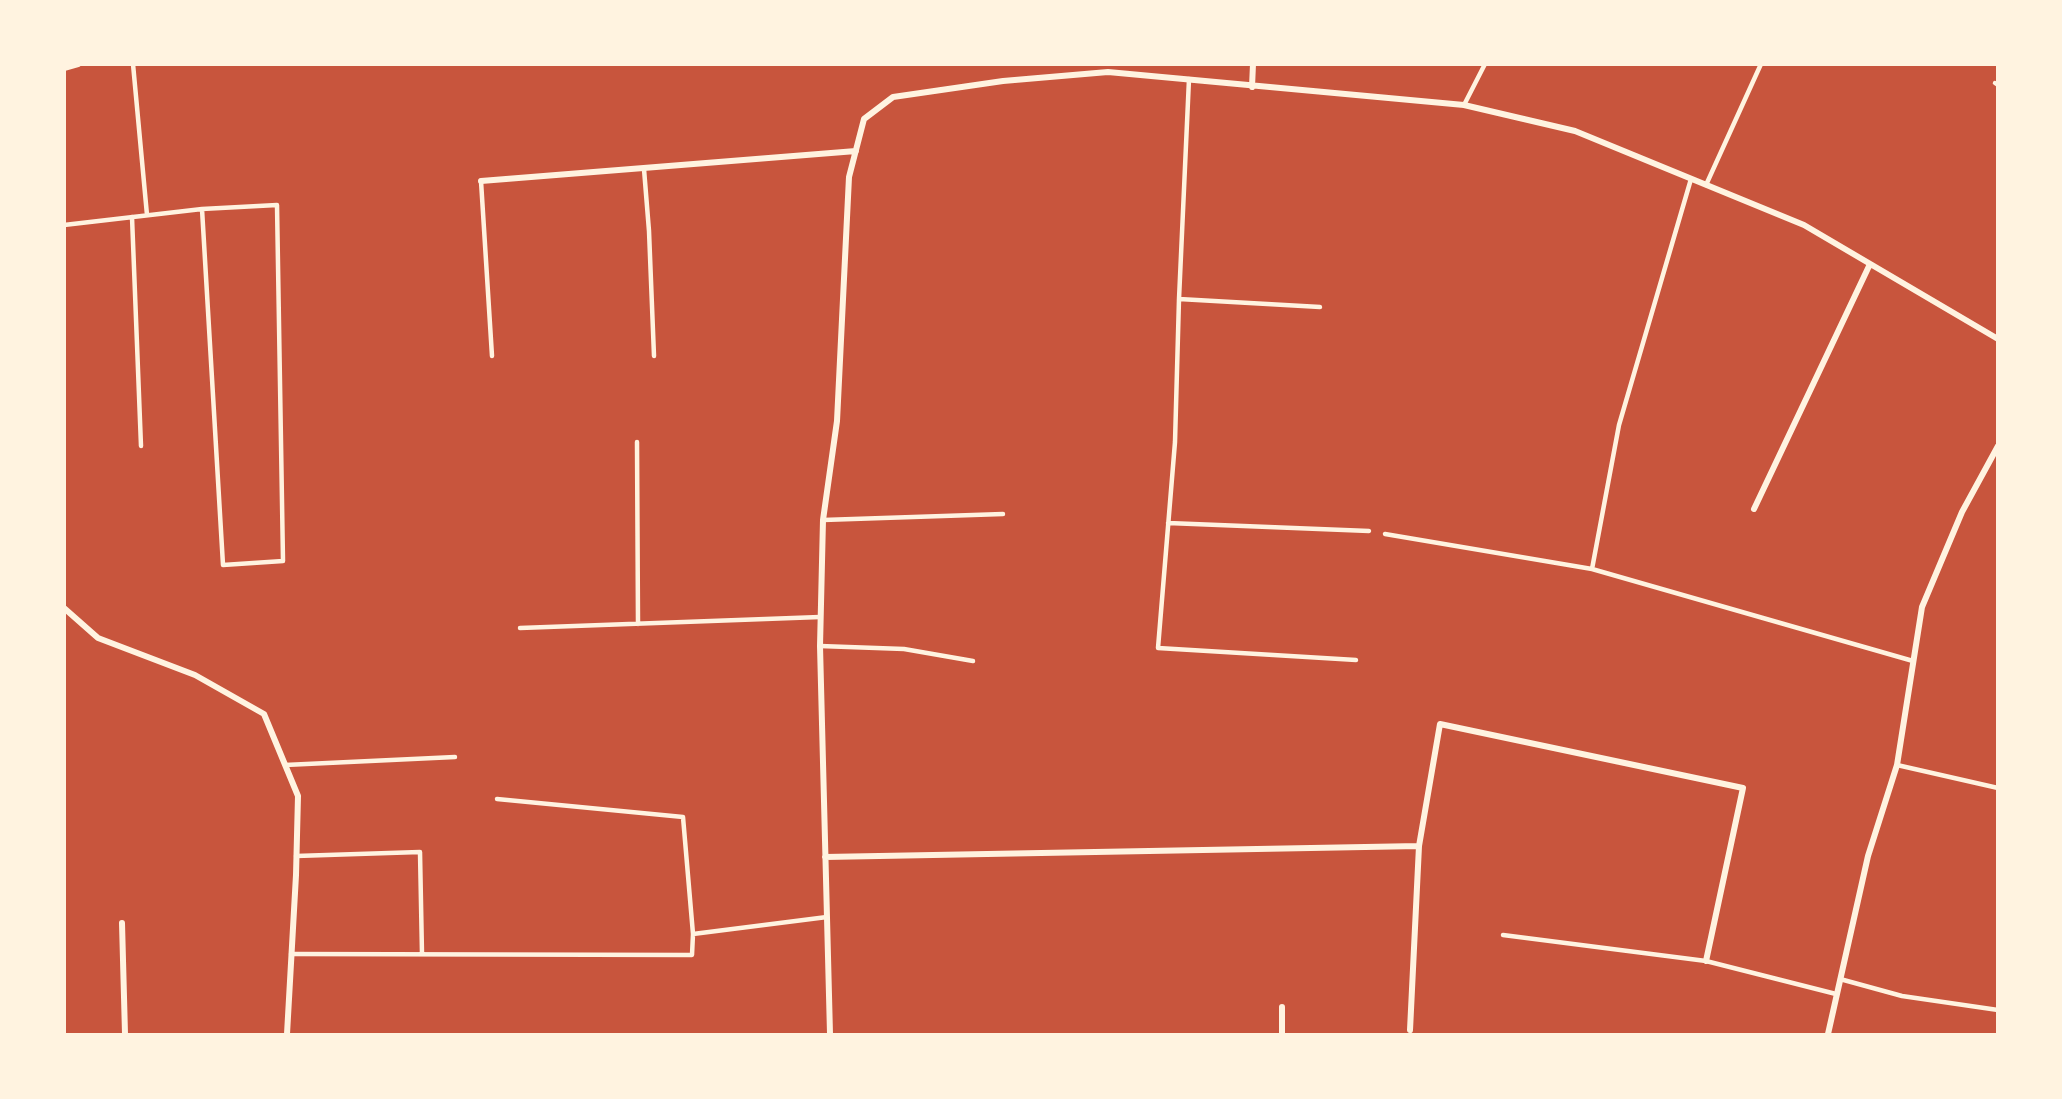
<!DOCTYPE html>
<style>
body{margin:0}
#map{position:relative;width:2062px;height:1099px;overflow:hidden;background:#c8553d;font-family:"Crimson Pro",serif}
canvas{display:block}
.frame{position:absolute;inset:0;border:66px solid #fff3e0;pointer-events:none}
</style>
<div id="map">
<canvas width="2062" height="1099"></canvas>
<div class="frame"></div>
</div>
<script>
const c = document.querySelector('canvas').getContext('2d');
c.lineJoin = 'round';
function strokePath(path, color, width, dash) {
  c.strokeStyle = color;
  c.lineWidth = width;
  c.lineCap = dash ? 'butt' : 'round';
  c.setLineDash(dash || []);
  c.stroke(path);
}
const service = new Path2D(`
 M133,64L147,215
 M1189,79L1179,299L1175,442L1158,648L1356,660
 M1995,83L1998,85
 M1464,105L1485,64
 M644,169L649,231L654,356
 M481,181L492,356
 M1706,185L1761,64
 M132,217L141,446
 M64,225L202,209L277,205L283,561L223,565L202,209
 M1179,299L1320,307
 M637,442L638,624
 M823,520L1003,514
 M1168,523L1369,531
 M1385,534L1592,569L1913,661
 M1592,569L1619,425L1691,179
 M520,628L820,617
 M820,646L904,649L973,661
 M285,765L455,757
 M1897,765L1998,788
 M497,799L683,817L693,934
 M296,856L420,852L422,954
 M1503,935L1706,961L1836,994
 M291,954L692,955L693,934L827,917
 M1840,979L1902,996L1998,1010`);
const minor = new Path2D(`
 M64,68L78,64
 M1252,87L1253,64
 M481,181L856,151
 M1754,509L1870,264
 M64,608L98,638L195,675L264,714L298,796L296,875L287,1034
 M825,857L1419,846
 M122,923L125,1034
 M1282,1007V1034
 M1410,1030L1419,846L1440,724L1743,788L1706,961
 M830,1034L820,646L823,520L837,421L849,177L864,119L893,97L1003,81L1108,72L1464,105L1575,131L1804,225L1998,339
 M1828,1034L1868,856L1897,765L1922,607L1962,512L1998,446`);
strokePath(service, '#fff3e0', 4.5);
strokePath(minor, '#fff3e0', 6);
</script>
